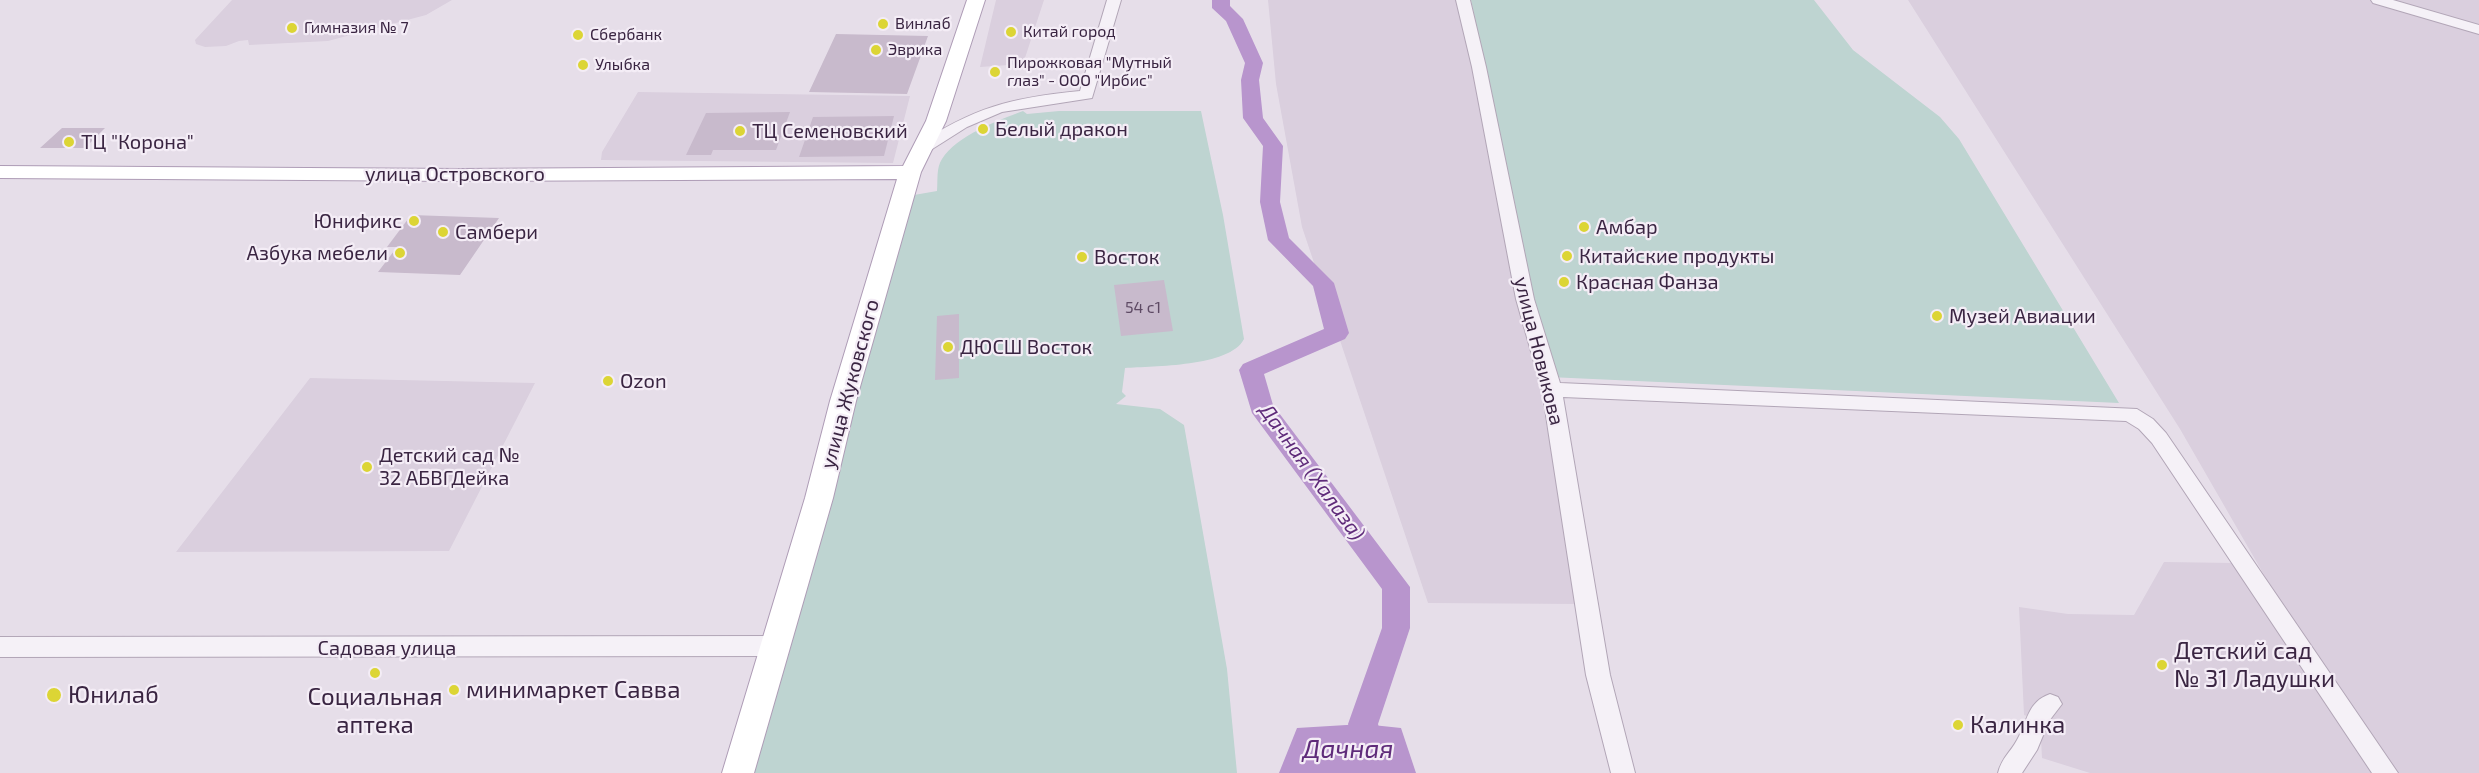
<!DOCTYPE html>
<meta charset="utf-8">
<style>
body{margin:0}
canvas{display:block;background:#e6dee9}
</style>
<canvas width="2479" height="773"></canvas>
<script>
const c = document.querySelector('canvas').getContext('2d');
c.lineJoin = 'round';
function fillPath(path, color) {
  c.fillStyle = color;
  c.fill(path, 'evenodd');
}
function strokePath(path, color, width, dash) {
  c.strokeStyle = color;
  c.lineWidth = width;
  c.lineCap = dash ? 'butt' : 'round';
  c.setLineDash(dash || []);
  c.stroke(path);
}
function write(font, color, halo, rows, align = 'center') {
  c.font = font + ' "Exo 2",sans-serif';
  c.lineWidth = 4.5;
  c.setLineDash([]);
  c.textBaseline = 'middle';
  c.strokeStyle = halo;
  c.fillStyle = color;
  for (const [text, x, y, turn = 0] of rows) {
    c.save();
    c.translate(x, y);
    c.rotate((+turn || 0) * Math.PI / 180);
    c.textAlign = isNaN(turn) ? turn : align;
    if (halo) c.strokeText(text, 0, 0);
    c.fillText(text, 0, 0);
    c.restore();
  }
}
const built = new Path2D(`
 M232,0H452L426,15L328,41L249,45L248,40L239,41L226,46L205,47L196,44L195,40Z
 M996,0H1044L1023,64L980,67Z
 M1268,0H1458L1506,209L1580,604L1428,603L1302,227L1276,84Z
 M1908,0H2479V773H2393L2305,646L2180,429Z
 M638,92L910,96L893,163L601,160L602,152Z
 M310,378L535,383L449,551L176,552Z
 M2164,562L2234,563L2376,773H2090L2042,758L2040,721L2024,715L2019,607L2068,614L2134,615Z`);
const green = new Path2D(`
 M1471,0H1814L1853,50L1940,117L1959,139L2119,403L1549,377Z
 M1023,111L1027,114L1059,111H1201L1223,215L1244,339C1230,367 1153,366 1125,368L1122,392L1126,396L1116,404L1160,409L1184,425L1227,669L1237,773H752L914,195L937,191C938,180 936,168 942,159C956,136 999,120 1023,111Z`);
const water = new Path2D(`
 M1363,724L1401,728L1416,773H1279L1297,728Z`);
const river = new Path2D(`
 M1212,0H1230V6L1243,19L1263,63L1259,80L1263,118L1283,146L1280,202L1289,238L1334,283L1349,333L1345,339L1264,374L1273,405L1410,587V628L1378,724L1392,773H1362L1348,724L1382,628V589L1252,413L1239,370L1243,364L1324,329L1313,286L1268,240L1260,202L1263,146L1243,118L1241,80L1245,63L1226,21L1212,8Z`);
const building = new Path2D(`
 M836,34L928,36L907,94L809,92Z
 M790,112L776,150H713L711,155H686L706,113Z
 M894,116L884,156L799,157L813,117Z
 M62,128H105L85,148H40Z
 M411,215L499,218L460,275L378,272L397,247H387Z
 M1164,280L1173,331L1121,336L1114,285Z
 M959,314V378L935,380L937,316Z`);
const minor = new Path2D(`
 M1107,0H1121L1092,98L1002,112L967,127L926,153H914L912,150L914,147C974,107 1010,98 1080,91Z
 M1456,0H1470L1486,67L1534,299L1560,383L2137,409L2153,419L2166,433L2398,773H2372L2152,443L2139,429L2126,421L1563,397L1610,675L1635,773H1611L1586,675L1542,390L1516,299L1472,67Z
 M2371,0H2393L2479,25V34L2373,3Z
 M774,636L782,639L786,646L782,653L774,656L0,657V637Z
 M2050,694L2058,697L2062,704L2049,721L2037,750L2022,773H1998C2002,757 2010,753 2017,740C2028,721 2027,702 2050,694Z`);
const major = new Path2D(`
 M967,0H985L946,121L921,172L856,401L833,498L754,773H722L805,498L830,401L897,179L461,181L0,178V166L461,169L903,166L926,121Z`);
const markers = [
 [883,24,6,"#dcd535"],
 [292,28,6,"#dcd535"],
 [1011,32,6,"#dcd535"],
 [578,35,6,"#dcd535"],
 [876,50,6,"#dcd535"],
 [583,65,6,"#dcd535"],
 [995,72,6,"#dcd535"],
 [983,129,6,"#dcd535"],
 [740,131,6,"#dcd535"],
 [69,142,6,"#dcd535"],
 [414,221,6,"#dcd535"],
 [1584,227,6,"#dcd535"],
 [443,232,6,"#dcd535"],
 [400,253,6,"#dcd535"],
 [1567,256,6,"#dcd535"],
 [1082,257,6,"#dcd535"],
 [1564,282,6,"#dcd535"],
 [1937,316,6,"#dcd535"],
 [948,347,6,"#dcd535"],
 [608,381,6,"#dcd535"],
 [367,467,6,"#dcd535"],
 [2162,665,6,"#dcd535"],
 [375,673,6,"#dcd535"],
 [454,690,6,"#dcd535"],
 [54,695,8,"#dcd535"],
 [1958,725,6,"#dcd535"]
];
const farPoinames = [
 ["Винлаб",895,24],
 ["Гимназия № 7",304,28],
 ["Китай город",1023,32],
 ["Сбербанк",590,35],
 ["Эврика",888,50],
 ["Пирожковая \"Мутный",1007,63],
 ["глаз\" - ООО \"Ирбис\"",1007,81],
 ["Улыбка",595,65]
];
const numberNames = [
 ["54 с1",1143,308]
];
const poiNames = [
 ["Белый дракон",995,129],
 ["ТЦ Семеновский",752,131],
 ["ТЦ \"Корона\"",81,142],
 ["Юнификс",402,221,"right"],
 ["Амбар",1596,227],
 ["Самбери",455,232],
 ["Азбука мебели",388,253,"right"],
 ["Китайские продукты",1579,256],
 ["Восток",1094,257],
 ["Красная Фанза",1576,282],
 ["Музей Авиации",1949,316],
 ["ДЮСШ Восток",960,347],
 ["Ozon",620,381],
 ["Детский сад №",379,455],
 ["32 АБВГДейка",379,478]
];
const streetNames = [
 ["улица Островского",455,174],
 ["улица Новикова",1539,351,76],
 ["улица Жуковского",850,384,-75],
 ["Садовая улица",387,648]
];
const waterNames = [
 ["Дачная (Халаза)",1312,472,54]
];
const nearPoinames = [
 ["Детский сад",2174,651],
 ["№ 31 Ладушки",2174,679],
 ["минимаркет Савва",466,690],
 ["Юнилаб",68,695],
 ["Социальная",375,697,"center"],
 ["аптека",375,725,"center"],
 ["Калинка",1970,725]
];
const nearWaternames = [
 ["Дачная",1348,749]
];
fillPath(built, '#dacfde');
fillPath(green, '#bed4d1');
fillPath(water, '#b895cd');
fillPath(river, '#b895cd');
fillPath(building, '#c8bacc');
strokePath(minor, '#b2a6b7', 2);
strokePath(major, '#ae9cb6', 2);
fillPath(minor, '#f5f1f7');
fillPath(major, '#fff');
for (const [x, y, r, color] of markers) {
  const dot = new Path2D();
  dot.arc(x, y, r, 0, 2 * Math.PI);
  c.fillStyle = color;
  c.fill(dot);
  strokePath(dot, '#f4edf6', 2);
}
write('16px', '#3a2542', '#f4edf6', farPoinames, 'left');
write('16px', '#5e4a64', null, numberNames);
write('20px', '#3a2542', '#f4edf6', poiNames, 'left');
write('20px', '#3a2542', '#f4edf6', streetNames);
write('italic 21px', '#5f2b7a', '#f4edf6', waterNames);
write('24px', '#3a2542', '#f4edf6', nearPoinames, 'left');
write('italic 26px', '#5f2b7a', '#f4edf6', nearWaternames);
</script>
